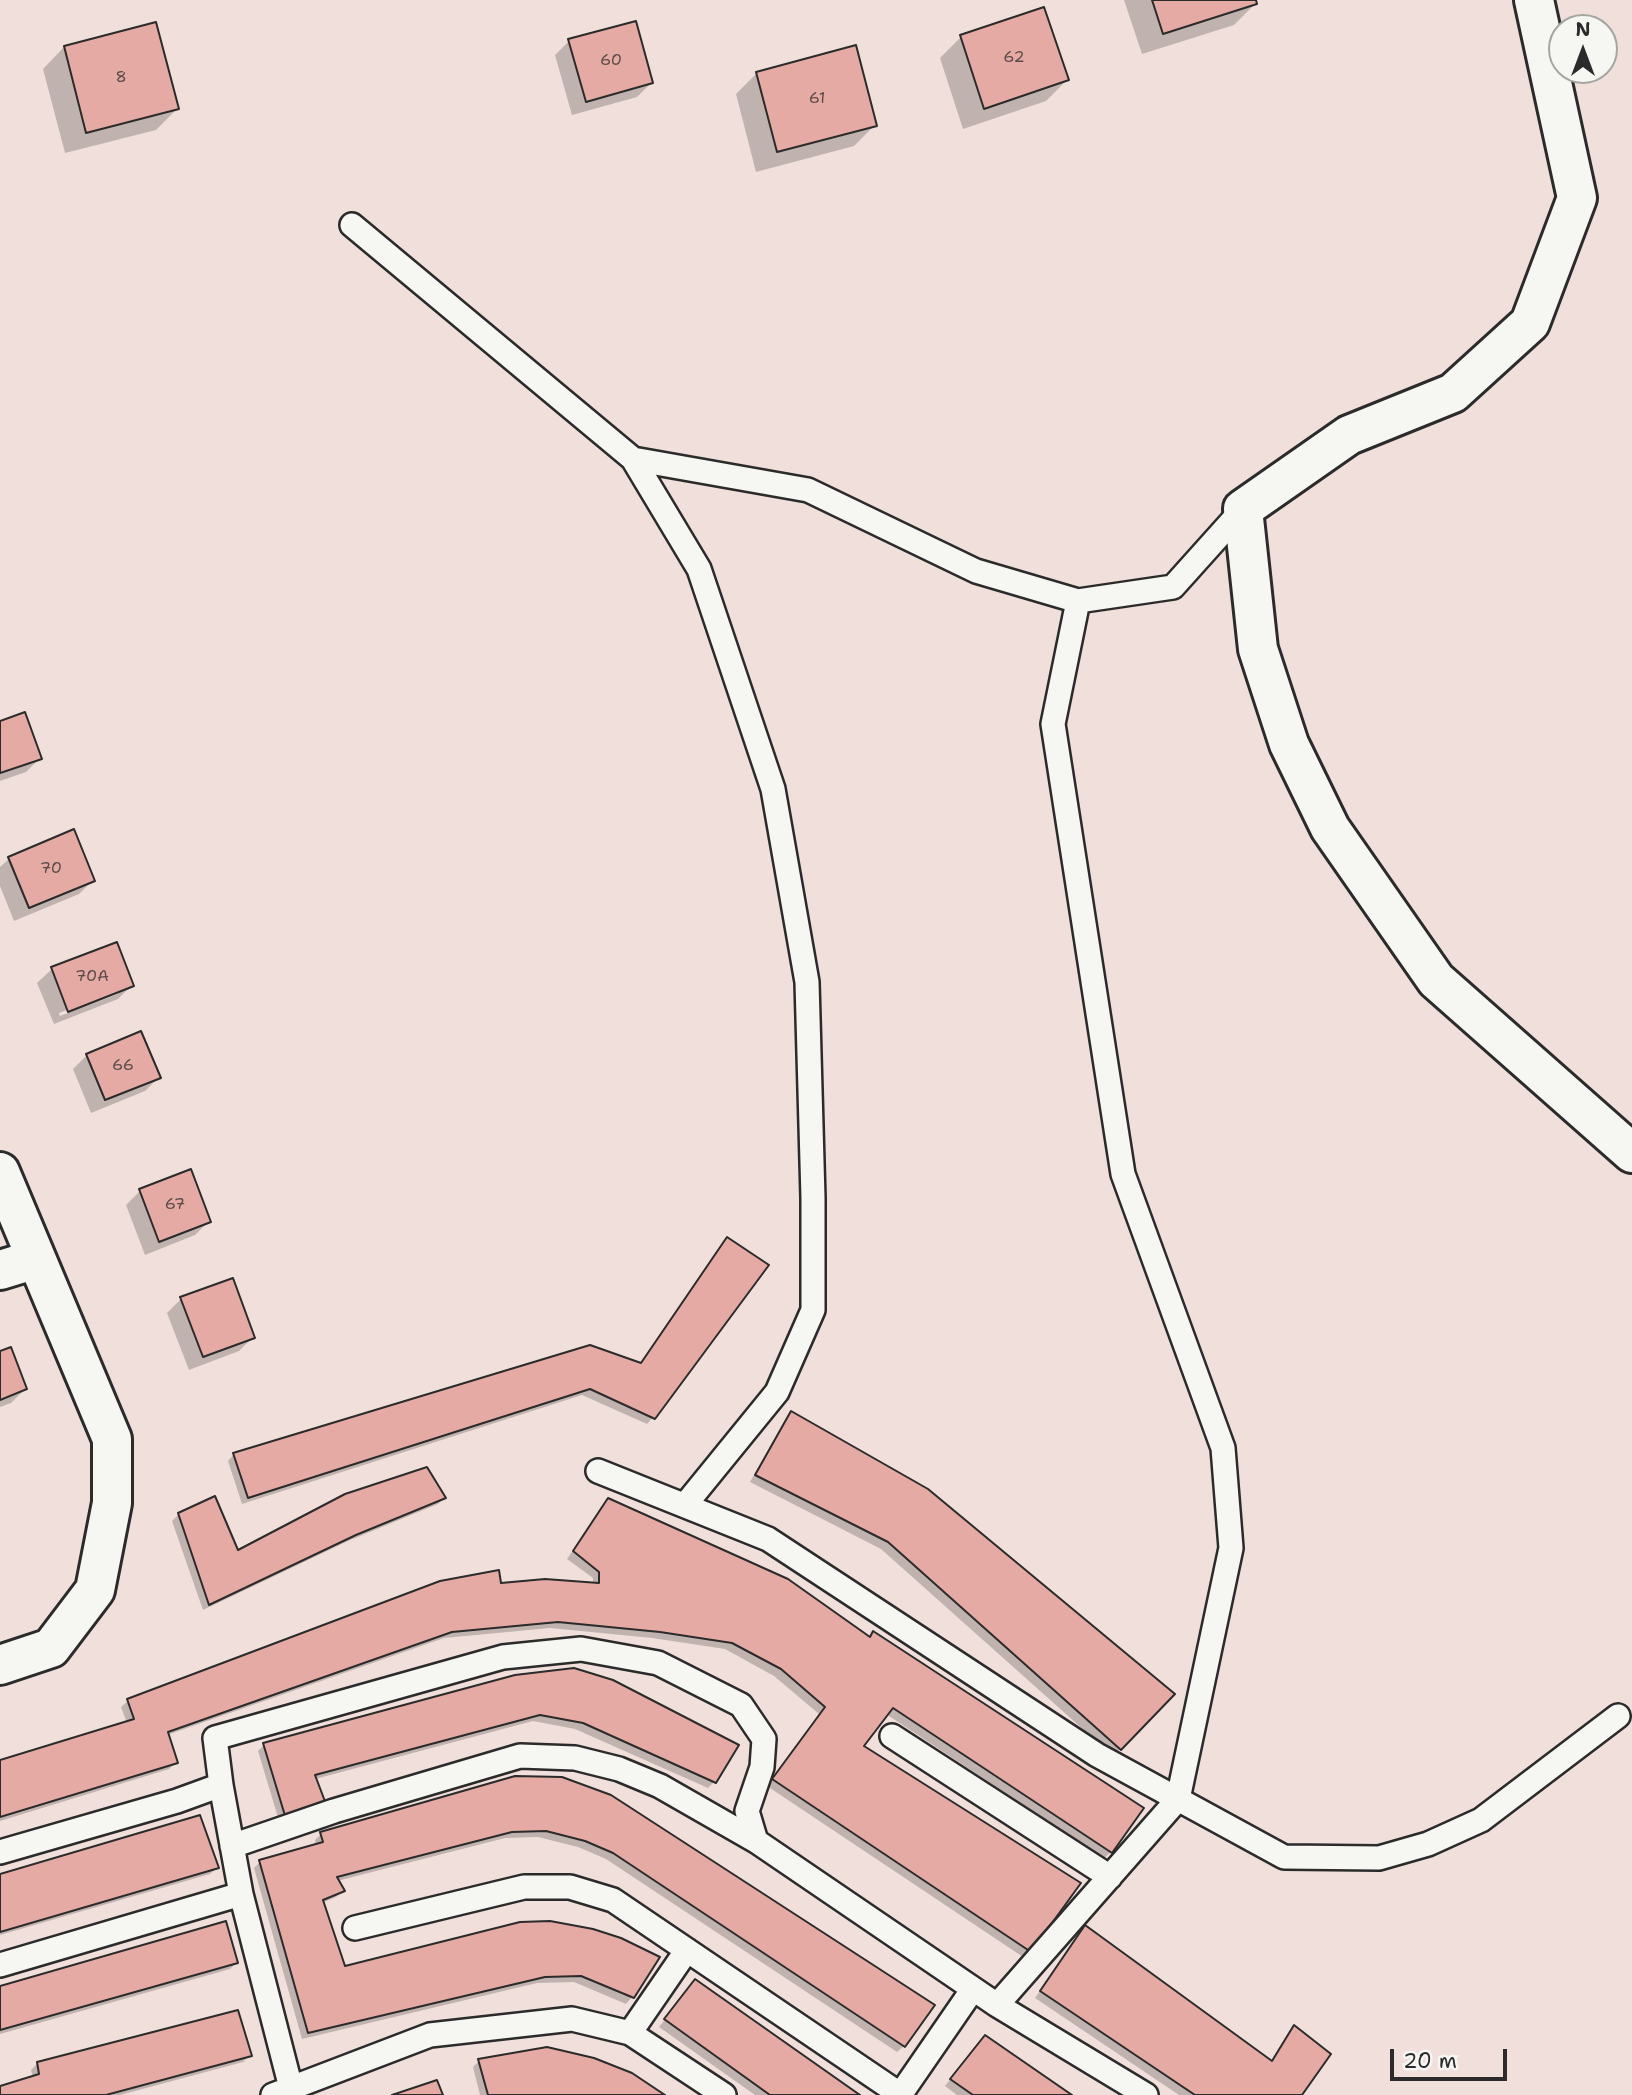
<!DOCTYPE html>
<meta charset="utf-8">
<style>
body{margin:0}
#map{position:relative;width:1632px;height:2095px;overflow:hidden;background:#f1dfdb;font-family:"Shantell Sans",sans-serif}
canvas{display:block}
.north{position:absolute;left:1548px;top:14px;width:70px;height:70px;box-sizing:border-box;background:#f6f6f2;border:2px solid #a5a5a2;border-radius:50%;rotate:0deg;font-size:19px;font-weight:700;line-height:28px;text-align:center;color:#2b2b2b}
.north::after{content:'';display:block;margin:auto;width:24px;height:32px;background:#2b2b2b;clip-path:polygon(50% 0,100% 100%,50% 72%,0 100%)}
.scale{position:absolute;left:1390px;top:2049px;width:117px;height:32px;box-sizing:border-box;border:4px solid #2b2b2b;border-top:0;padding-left:9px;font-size:21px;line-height:24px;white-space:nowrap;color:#2b2b2b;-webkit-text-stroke:5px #f6f6f2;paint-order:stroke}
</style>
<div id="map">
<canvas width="1632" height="2095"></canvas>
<div class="north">N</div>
<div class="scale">20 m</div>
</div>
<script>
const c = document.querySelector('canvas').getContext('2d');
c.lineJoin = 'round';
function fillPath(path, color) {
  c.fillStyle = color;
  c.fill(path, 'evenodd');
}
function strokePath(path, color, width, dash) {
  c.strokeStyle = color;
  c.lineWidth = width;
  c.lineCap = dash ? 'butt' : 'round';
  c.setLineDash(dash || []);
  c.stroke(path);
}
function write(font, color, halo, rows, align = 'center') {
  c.font = font + ' "Shantell Sans",sans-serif';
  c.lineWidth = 5;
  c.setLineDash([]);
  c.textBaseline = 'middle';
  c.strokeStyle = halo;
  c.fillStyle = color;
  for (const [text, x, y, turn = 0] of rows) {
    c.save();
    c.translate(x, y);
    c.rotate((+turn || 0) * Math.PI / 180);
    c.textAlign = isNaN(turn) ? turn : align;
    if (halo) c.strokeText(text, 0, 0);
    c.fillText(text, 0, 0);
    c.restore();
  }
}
const shadow = new Path2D(`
 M1124,0H1254L1255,4L1234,25L1142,54Z
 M961,37L1067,80L1046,101L963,129L940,58Z
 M569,41L651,83L637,97L572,115L555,55Z
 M64,47L177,109L156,130L65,153L43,69Z
 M757,73L875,125L854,146L756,172L736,94Z
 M0,723L40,758L26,772L0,781Z
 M73,832L93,880L79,894L14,921L0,886V867L9,859Z
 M116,944L132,985L118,999L54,1024L37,983L52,969ZM118,990V994L60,1016L59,1013Z
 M87,1055L159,1077L145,1091L91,1113L73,1069Z
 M190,1171L209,1221L195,1235L145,1255L126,1205L140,1191Z
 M727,1239L653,1417L647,1424L582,1395L242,1504L228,1461L234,1454L640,1364Z
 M181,1299L253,1337L239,1351L189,1370L167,1313Z
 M0,1353L25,1389L11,1403L0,1407Z
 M791,1413L1173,1694L1113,1756L881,1549L750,1482L785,1420Z
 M444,1498L438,1504L348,1541L203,1610L172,1521L179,1514L237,1552Z
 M608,1500L868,1638L873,1633L1111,1852L1104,1858L886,1714L861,1746L1030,1951L1023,1957L767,1786L819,1714L774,1676L725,1649L652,1638L550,1628L444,1638L167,1735L176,1762L169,1769L0,1821V1762L127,1723L121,1707L128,1701L499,1584L593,1585V1578L567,1559Z
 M515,1676L714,1782L708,1788L575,1729L533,1721L315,1779L280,1824L258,1751L264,1745Z
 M516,1778L904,2046L897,2052L606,1859L578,1847L538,1837L505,1838L337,1881L342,1891L336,1897L322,1903L343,1968L592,1930L632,1997L626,2004L574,1982L537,1983L302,2039L254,1868L260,1862L316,1846L315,1840L321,1834Z
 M217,1868L210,1874L0,1935V1876Z
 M1085,1927L1271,2062L1295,2028L1300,2095H1179L1035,1998Z
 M236,1963L230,1969L0,2034V1988Z
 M695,1981L857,2095H755L659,2027Z
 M978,2044L1069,2095H957L945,2086Z
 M250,2055L243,2062L120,2095H0V2088L33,2078L31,2070L38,2063Z
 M479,2061L660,2095H480L473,2067Z`);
const building = new Path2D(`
 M1152,0H1256L1257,4L1163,34Z
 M1044,7L1069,80L984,109L960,35Z
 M636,21L653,83L586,102L568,39Z
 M156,22L179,109L86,133L64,46Z
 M856,45L877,126L777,152L756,72Z
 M25,712L42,759L0,773V721Z
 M74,829L95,881L29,908L8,857Z
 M117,942L134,986L68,1012L51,967Z
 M141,1031L161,1078L105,1100L86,1054Z
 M191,1169L211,1222L159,1242L139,1189Z
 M727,1237L769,1265L655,1419L590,1389L248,1498L233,1453L590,1345L641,1363Z
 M233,1278L255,1338L203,1357L180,1297Z
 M11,1347L27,1389L0,1400V1351Z
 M791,1411L928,1489L1175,1694L1121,1750L888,1542L755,1475Z
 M427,1467L446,1498L356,1535L209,1605L178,1513L215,1496L238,1550L345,1494Z
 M608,1498L788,1579L870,1637L873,1631L1144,1808L1112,1853L893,1708L864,1746L1081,1883L1031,1952L772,1779L825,1707L781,1669L732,1643L660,1632L558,1622L452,1632L168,1732L178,1763L0,1817V1760L134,1719L127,1699L440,1581L499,1570L501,1583L545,1579L599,1583V1572L573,1551Z
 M574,1668L613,1680L739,1745L716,1783L583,1723L540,1715L315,1775L326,1804L286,1819L263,1743L515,1675Z
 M515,1776L562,1777L611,1795L935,2005L905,2047L613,1853L585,1841L546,1831L512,1832L337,1877L345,1891L323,1900L345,1966L520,1922L550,1921L593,1929L621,1938L660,1957L634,1998L581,1976L545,1977L308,2033L259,1860L323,1842L320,1832Z
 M200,1815L219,1868L0,1932V1874Z
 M226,1921L238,1963L0,2030V1986Z
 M1085,1925L1272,2061L1294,2025L1331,2054L1302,2095H1195L1040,1991Z
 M695,1979L860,2095H770L664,2019Z
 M238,2010L252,2056L106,2095H0V2086L39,2074L37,2062Z
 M985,2035L1072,2095H973L950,2079Z
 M547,2047L594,2058L632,2073L665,2095H488L478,2059Z
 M437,2080L443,2095H392Z`);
const service = new Path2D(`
 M352,225L633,459L699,569L773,789L807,982L813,1198V1310L777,1392L685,1505
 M633,459L808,490L976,571L1078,601L1173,587L1243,509
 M598,1471L768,1539L1097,1755L1284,1857L1379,1858L1428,1844L1481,1820L1618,1716
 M892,1736L1110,1877
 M221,1785L241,1894L291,2088
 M232,1846L334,1811L520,1756L575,1758L619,1769L660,1786L756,1841
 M0,1852L177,1801L221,1785L215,1738L503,1657L581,1649L658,1663L741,1705L764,1739L762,1767L747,1811L756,1841L997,2005L1178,1799L1231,1548L1223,1448L1123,1174L1053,724L1078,601
 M355,1928L524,1887H570L613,1900L901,2095
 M0,1965L241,1894
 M997,2005L1146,2095
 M630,2033L687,1950
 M273,2095L430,2035L572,2019L630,2033L724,2095
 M900,2095L973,1989`);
const minor = new Path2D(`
 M1534,0L1577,198L1530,323L1453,393L1349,435L1243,509L1258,649L1289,744L1330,828L1436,980L1632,1153
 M0,1172L112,1439V1503L95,1590L51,1648L0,1665
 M0,1270L36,1259`);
const numberNames = [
 ["62",1014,58],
 ["60",611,61],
 ["8",121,78],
 ["61",817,99],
 ["70",51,869],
 ["70А",92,977],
 ["66",123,1066],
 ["67",175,1205]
];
fillPath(shadow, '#0003');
fillPath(building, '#e5aaa4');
strokePath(building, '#2b2b2b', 2);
strokePath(service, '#2b2b2b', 28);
strokePath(minor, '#2b2b2b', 44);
strokePath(service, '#f6f6f2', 23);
strokePath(minor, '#f6f6f2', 38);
write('16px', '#5a4b49', null, numberNames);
</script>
